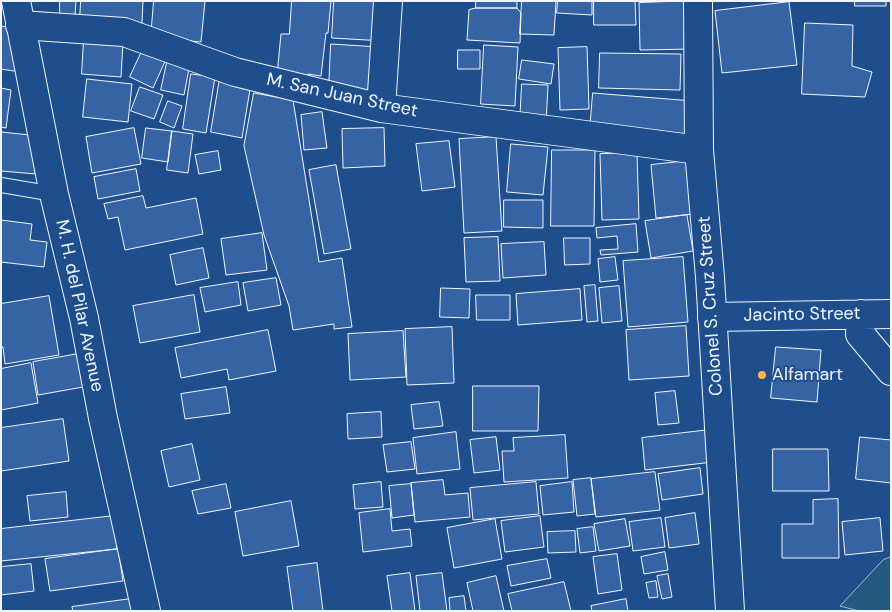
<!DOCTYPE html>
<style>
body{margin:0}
#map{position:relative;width:892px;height:612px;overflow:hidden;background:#1f4e8c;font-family:"DM Sans",sans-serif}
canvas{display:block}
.frame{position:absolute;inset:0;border:2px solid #f2f6ff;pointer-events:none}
</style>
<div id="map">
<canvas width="892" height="612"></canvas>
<div class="frame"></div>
</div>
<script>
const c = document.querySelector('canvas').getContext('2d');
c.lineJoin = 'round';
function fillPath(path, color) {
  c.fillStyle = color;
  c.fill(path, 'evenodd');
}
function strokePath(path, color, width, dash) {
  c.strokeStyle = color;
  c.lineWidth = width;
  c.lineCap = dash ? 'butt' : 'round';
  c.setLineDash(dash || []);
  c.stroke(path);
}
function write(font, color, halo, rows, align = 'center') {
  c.font = font + ' "DM Sans",sans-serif';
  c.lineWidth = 4;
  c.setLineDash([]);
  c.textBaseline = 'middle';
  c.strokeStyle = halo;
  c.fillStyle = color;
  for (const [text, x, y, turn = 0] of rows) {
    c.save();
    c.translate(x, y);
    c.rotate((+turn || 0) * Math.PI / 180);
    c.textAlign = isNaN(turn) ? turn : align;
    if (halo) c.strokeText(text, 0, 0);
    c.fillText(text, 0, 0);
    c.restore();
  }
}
const green = new Path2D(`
 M891,557V611H859L840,606L883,560Z`);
const building = new Path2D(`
 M60,1H76L75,16L60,15Z
 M81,1H143L142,23L80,19Z
 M154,1H205L201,42L151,37Z
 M292,1H331L328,33H326L321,76L308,74V78L277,75L281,34H289Z
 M334,1H386L384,41L332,38Z
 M476,1H517V8H476Z
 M522,1H556L554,35L520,34Z
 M558,1H592V15L557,13Z
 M594,1H635L636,25H594Z
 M691,1L692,49L640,50L639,3Z
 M855,1H886V6H855Z
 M789,2L797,65L722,73L715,11Z
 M476,8H517L521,13L520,43L467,40L469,10Z
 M805,23L853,25L852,66L872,72L865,97L802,94Z
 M1,26L15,28L20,72L1,69Z
 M84,39L123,42L121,77L82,74Z
 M331,44L379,47L377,91L329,89Z
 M484,45L518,47L515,106L481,104Z
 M144,47L167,57L153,88L130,77Z
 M587,47L589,109L560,110L558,48Z
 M458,50H480V69H458Z
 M600,53L681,54L680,90L599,88Z
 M168,58L190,63L184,95L161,90Z
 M522,60L554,64L551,84L519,79Z
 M191,74L215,77L206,133L183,129Z
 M220,78L251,83L242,138L211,132Z
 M87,79L132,84L128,122L83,117Z
 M522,84L548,85L546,124L520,123Z
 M140,87L163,95L154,119L131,111Z
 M1,88L11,90L6,128L1,127Z
 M254,93L293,100L319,262L342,258L352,327L334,329V324L293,330L289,306L264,235L244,146Z
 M593,93L693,101L691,138L590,130Z
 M168,101L182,106L174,128L160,122Z
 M322,112L327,148L304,150L301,115Z
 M134,128L141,164L92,173L86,137Z
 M146,128L172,131L168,162L142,158Z
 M384,128L385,166L343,168L342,129Z
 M172,131L193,134L188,173L167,170Z
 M1,132L30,135L36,174L1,171Z
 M496,137L502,231L464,233L459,139Z
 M449,141L455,187L422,191L416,144Z
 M511,144L548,147L543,195L507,192Z
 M552,150H595L594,226H551Z
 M218,151L221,170L199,174L195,155Z
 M637,153L639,219L602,220L600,154Z
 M697,160L702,213L656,218L651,165Z
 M336,165L351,249L324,254L309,170Z
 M136,169L140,191L98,199L94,177Z
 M143,196L146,208L196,198L203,234L125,250L118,217L108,219L104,204Z
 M504,200H543V228L504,227Z
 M687,215L693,251L651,258L645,221Z
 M1,220L32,224L30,240L47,242L44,267L1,262Z
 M636,224L638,252L601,255L600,250L618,249L617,236L597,238L596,228Z
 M262,233L267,270L226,275L221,239Z
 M498,237L500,281L466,282L464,238Z
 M564,238H590V264L565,265Z
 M544,242L546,275L503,278L501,244Z
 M203,248L209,278L176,285L170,255Z
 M615,257L618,280L600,282L598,259Z
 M683,257L688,322L628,327L623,261Z
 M276,278L281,305L248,311L243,283Z
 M238,282L241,305L205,312L200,288Z
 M595,285L598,321L587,322L584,286Z
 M619,286L622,321L602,323L599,288Z
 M441,288L470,289L469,318L440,317Z
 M580,289L582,320L518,325L516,294Z
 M194,295L200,332L140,343L133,306Z
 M476,295H510V320H477Z
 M49,296L59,355L5,364L3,347H1V304Z
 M686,326L689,376L629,380L626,330Z
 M452,327L454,383L407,385L405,329Z
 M268,330L276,371L229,380L227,369L181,378L175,348Z
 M403,331L406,377L350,380L348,334Z
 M776,347L821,350L817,402L771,398Z
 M78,354L83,387L38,395L33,362Z
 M31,363L38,403L1,410V369Z
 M473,386H539L538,431H473Z
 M226,387L230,413L185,419L181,394Z
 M675,391L679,423L658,425L655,393Z
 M439,402L443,426L414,429L411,405Z
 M381,412L382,437L348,439L347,414Z
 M63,419L69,461L1,471V428Z
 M709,430L713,462L645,470L642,438Z
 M456,432L460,469L417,474L413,438Z
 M565,435L568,478L504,482L502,451H514L513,438Z
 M496,437L500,470L474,473L470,440Z
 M860,437L891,440V483L856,479Z
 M411,442L415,469L387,472L383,445Z
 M192,444L200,480L169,487L161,451Z
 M773,449H828L829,491H773Z
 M700,468L703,494L662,500L658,474Z
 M655,472L660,510L596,517L591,479Z
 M591,478L595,514L577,516L573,480Z
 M443,480L445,495L468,493L470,517L415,522L411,483Z
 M381,482L383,507L355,509L353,485Z
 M536,482L539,514L473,520L470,488Z
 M572,482L574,512L543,515L540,486Z
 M226,484L231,508L198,514L192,491Z
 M411,484L414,515L392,518L389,486Z
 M66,492L68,517L30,521L27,496Z
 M838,499L839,558H782V524H813V500Z
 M291,501L299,546L243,556L235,512Z
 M390,509L392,531L410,529L412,546L363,552L359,513Z
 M695,513L699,544L669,548L665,518Z
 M114,516L117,549L1,561V529Z
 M540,516L544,547L505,552L501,521Z
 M661,518L665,547L633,551L629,522Z
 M880,518L883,551L845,555L842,522Z
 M495,519L502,559L454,568L447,528Z
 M625,519L630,546L599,551L594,524Z
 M593,527L596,551L580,553L577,529Z
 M575,531L576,552L548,553L547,532Z
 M118,549L123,581L50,591L45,559Z
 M665,552L668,570L644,574L641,557Z
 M617,554L622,590L598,594L593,557Z
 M547,559L551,578L511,586L507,566Z
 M317,563L323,611H293L287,567Z
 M31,564L34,591L1,595V567Z
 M410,573L415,611H392L387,576Z
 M442,573L447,611H420L416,576Z
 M668,574L672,597L662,599L657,576Z
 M496,576L504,611H473L467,583Z
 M656,581L658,597L649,598L646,583Z
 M564,582L571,611H512L508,594Z
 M464,596L466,611H450L449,598Z
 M138,598L140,611H73L72,607Z
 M626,599L628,611H592L591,606Z`);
const lane = new Path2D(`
 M1,185L54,194`);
const street = new Path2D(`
 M20,25L124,32L235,72L381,108L699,150
 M381,108L388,1
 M861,314L860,334L891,371
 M712,317L891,314`);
const secondary = new Path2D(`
 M16,1L54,194L84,318L103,418L146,611
 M698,1L699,150L710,277L730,611`);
const markers = [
 [762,375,5,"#ffb74d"]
];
const streetNames = [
 ["M. San Juan Street",342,96,12],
 ["M. H. del Pilar Avenue",79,306,78],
 ["Colonel S. Cruz Street",711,306,-94],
 ["Jacinto Street",802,315,-1]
];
const poiNames = [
 ["Alfamart",772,375]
];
fillPath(green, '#245a82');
strokePath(green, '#a8bbd7', 1);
fillPath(building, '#3563a3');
strokePath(building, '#f2f6ff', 1);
strokePath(lane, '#f2f6ff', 16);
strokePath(street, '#f2f6ff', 30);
strokePath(secondary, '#f2f6ff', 30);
strokePath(lane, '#1f4e8c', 14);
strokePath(street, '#1f4e8c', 28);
strokePath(secondary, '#1f4e8c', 28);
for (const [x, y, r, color] of markers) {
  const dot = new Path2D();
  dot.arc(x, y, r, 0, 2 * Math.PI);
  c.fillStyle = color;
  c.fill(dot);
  strokePath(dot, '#1f4e8c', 2);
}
write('18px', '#f2f6ff', '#1f4e8c', streetNames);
write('18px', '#f2f6ff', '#1f4e8c', poiNames, 'left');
</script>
